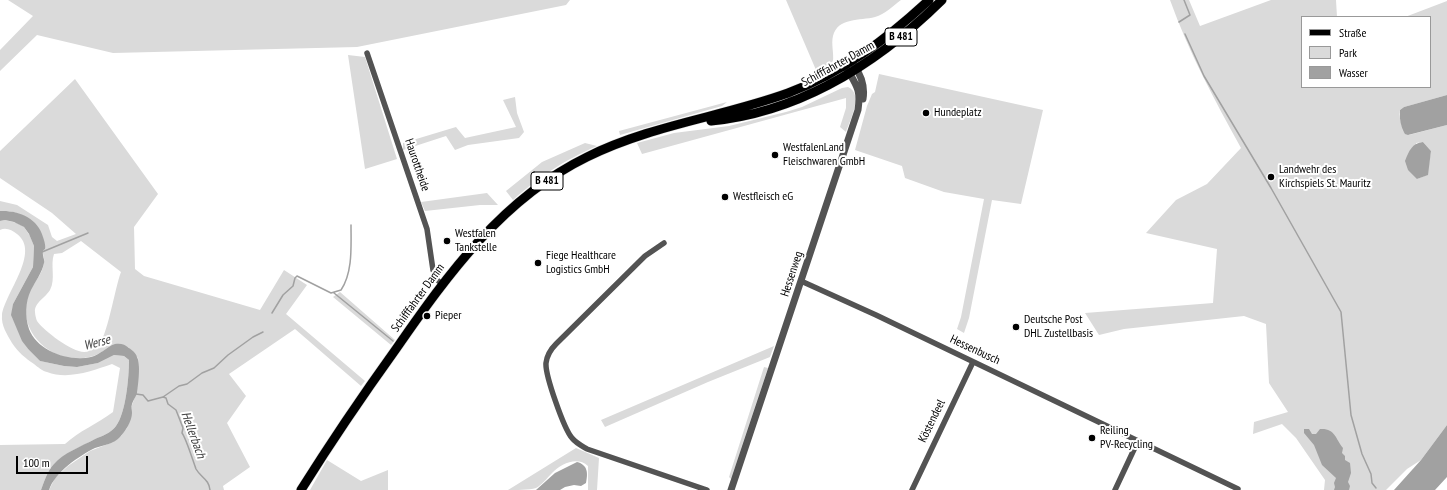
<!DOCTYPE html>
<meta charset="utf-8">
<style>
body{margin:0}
#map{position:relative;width:1447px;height:490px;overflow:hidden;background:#fff;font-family:"PT Sans Narrow",sans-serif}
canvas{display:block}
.legend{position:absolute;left:1301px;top:16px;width:130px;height:72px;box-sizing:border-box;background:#fff;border:1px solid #999;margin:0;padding:5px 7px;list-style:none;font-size:12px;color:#000}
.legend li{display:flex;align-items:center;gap:8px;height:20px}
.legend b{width:20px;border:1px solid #999}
.scale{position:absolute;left:16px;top:456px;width:72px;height:18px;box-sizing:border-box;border:2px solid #000;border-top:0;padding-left:5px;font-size:12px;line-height:14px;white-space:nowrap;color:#000;-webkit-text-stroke:3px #fff;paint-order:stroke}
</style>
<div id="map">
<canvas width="1447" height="490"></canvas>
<ul class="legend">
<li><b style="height:5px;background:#000"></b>Straße</li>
<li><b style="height:11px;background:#dadada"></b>Park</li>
<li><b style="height:11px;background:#a1a1a1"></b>Wasser</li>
</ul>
<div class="scale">100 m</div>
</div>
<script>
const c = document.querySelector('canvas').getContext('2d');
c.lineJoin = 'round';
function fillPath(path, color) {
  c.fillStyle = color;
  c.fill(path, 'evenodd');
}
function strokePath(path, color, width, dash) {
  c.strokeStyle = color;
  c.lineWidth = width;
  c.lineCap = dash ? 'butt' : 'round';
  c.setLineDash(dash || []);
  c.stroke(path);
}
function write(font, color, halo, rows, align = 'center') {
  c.font = font + ' "PT Sans Narrow",sans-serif';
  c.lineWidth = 4;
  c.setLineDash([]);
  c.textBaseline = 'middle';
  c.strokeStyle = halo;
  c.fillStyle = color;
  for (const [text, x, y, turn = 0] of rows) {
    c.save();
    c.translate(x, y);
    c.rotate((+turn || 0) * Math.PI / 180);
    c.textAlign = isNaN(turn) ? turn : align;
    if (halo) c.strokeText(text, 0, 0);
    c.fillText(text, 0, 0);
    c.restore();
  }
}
const green = new Path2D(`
 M8,0H570L566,5L357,47L113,53L37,35L0,71V50L33,16Z
 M786,0H901C893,6 885,14 875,17C860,21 838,17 833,36C831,44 834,53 833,61L829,65L816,70Z
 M1170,0H1189L1200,26L1271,0H1336L1337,17H1302V87H1430V17H1405L1447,1V95L1404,107L1400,110L1399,114L1403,131L1409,135L1447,125V425L1421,460L1407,469L1386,490H1324L1325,480L1296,438L1282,424L1253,434L1254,422L1288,412L1269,383L1266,324L1244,316L1124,329L1099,335L1085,313L1213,303L1217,249L1146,233L1176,200L1207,184L1241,148C1214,99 1189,53 1170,0ZM1423,142L1431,151L1427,175L1417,179L1416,143Z
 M348,55L365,57L397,159L365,169Z
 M879,74L1043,110L1021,204L992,200L969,318L964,333L957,329L961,317L984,199L944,192L905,178L902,166L855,150L867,106L872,94L875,92Z
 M75,79L158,194L134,227L135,269L144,276L260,310L284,270L307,285L286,314L365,381L361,386L295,329L229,374L246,396L227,423L250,467L223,486L224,490H49L55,478L68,466L90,451L113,442L121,436L127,428L131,417L132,405L136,394L139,366L138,358L128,347C123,346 118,345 113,346C108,346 104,351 100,353C88,360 73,359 61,356C36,347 19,322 28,295C32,284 43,275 44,262C45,258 42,254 43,250C44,236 43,234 32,224C21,213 16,211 0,211V201L17,205L48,225L52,237L57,241L76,234L52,213L0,178V151ZM81,241L121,272C115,287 107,340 97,347C94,349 88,351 85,352C73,353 44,331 37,321C36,319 35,314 35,312C34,303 46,297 50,290C56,279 50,265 54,254L62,253Z
 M848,87C864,94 850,120 846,132L840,127L846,108V98L642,154L637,143L674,133L729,126L786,112L802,107L842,88Z
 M515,97L517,113L524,132L519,138L468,145L455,150L446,136L403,150V143L456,127L465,138L516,127L503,100Z
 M727,102L722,106L620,135L619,131Z
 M585,143L597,146C563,161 540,176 513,200L506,191L542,162Z
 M487,193L498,205H480L425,211L421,202Z
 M5,220L17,223L24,227L30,236L34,246L33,267L13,304L12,317L29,350L40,361L64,366L77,367L98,363L114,355L124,356L129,360C129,377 126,413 116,426C111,433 102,436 95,439C82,446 63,454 53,465C47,472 44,482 41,490H0V445L65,444C79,431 97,424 113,412L120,368L112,364C92,371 68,380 47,372C42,371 38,367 34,364C25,358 18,352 12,343C7,334 1,326 2,315C5,293 41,252 17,234C12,230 6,227 0,230V221Z
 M340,292L395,340L391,345L333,297Z
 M774,346L770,357L708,382L605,427L601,420Z
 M764,367L768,368L731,479L729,477Z
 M576,448L599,458L597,490H588V466C577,456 561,464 552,473C547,478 542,485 536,488C529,490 516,490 508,490Z
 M327,460L361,481L388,470V490H310Z`);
const water = new Path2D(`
 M1447,95V125L1408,135L1405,134C1401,128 1399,117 1400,110L1404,107Z
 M1423,142L1431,151L1428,175L1417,179L1408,170L1405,161C1409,151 1412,143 1423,142Z
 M0,211C18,210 38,218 43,237C44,240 46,246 45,249C44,250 43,250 43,251C42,255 45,260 44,263C42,273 35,282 31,290C25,302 25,317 29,329C37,351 69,362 91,357C100,355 106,347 115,344C120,343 125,344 129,348C132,350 136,353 137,357C141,364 138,385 137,393C136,397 133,400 132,404C131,407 132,410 132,413C132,421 125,432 120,437C114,444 104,445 95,448C79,456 55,472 49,490H41C44,482 47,472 53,465C63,453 82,446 95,439C102,436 111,433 116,426C126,413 129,377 129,360L124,356L114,355L98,363L77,367L64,366L40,361L29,350L22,341L11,315L13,304L33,267L34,246L29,234L24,227L14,222L5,220L0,221Z
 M1447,425V477L1435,490H1394L1421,460Z
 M1304,429H1309L1312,434H1316L1320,429C1335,428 1335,438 1343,448L1342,453L1345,456V460L1350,463L1351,473L1348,482L1350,486L1349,490H1334L1335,487L1334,483L1336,478L1322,465L1314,445L1304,433Z
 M577,462C588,465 588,473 586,483L581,486L574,485L565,487L560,490H536L555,473Z`);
const stream = new Path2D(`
 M1179,22L1190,15L1184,0
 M1185,34L1204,76L1271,188L1341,312L1351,415L1362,454L1371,474L1372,483L1376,488
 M42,252L88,233
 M334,293L393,341
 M272,313L283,295L293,286L295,278L297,276L331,293L341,290C353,272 351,246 351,225
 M136,394L143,395L148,401L163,397L179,386L187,384L202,373L214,368L228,355L253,337L263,332
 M163,397L166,398L168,404L176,410L183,428L182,433C186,438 193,461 196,469C201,478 209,479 210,490`);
const minor = new Path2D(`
 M367,53L427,229L433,270L436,279L442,284
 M664,243L645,256L556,344C551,349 547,355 546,363C545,375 564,429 572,438C576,443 582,446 587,449L707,490
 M801,281L876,315L1238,489
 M912,490L973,362
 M1115,490L1138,441`);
const tertiary = new Path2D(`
 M854,65C861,75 865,87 863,99
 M731,490L858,110C861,90 857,86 847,69`);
const primary = new Path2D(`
 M711,121C801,112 879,62 942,0
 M301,490C331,442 363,395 396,349C448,274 503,198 587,157C651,125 722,117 788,93C842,73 887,39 929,0`);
const markers = [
 [926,113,4,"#000"],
 [775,155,4,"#000"],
 [1271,177,4,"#000"],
 [725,197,4,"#000"],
 [447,241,4,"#000"],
 [538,263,4,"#000"],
 [427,316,4,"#000"],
 [1016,327,4,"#000"],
 [1092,438,4,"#000"]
];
const shields = [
 [901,37,32],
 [547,181,32]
];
const shieldNames = [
 ["B 481",901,37],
 ["B 481",547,181]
];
const streetNames = [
 ["Schifffahrter Damm",838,64,-29],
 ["Haurottheide",417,165,71],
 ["Hessenweg",792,274,-72],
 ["Schifffahrter Damm",418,298,-54],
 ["Hessenbusch",975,350,25],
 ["Köstendeel",932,421,-64]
];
const poiNames = [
 ["Hundeplatz",934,113],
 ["WestfalenLand",783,148],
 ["Fleischwaren GmbH",783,162],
 ["Landwehr des",1279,170],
 ["Kirchspiels St. Mauritz",1279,184],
 ["Westfleisch eG",733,197],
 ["Westfalen",455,234],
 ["Tankstelle",455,248],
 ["Fiege Healthcare",546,256],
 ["Logistics GmbH",546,270],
 ["Pieper",435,316],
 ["Deutsche Post",1024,320],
 ["DHL Zustellbasis",1024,334],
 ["Reiling",1100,431],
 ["PV-Recycling",1100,445]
];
const waterNames = [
 ["Werse",97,343,-15],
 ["Hellerbach",193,435,70]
];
fillPath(green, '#dadada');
fillPath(water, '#a1a1a1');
strokePath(stream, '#a1a1a1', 1.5);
strokePath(primary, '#dbdbdb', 10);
strokePath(minor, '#535353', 5.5);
strokePath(tertiary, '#535353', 7);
strokePath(primary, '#000', 9);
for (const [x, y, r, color] of markers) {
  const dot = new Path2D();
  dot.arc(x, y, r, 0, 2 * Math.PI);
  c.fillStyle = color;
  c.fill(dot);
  strokePath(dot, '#fff', 1.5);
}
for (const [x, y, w] of shields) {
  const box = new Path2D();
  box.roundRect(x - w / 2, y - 9, w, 18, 3);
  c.fillStyle = '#fff';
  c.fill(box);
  strokePath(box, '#000', 1);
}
write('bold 11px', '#000', null, shieldNames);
write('12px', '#000', '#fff', streetNames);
write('12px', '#000', '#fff', poiNames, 'left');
write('italic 13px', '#424242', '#fff', waterNames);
</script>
